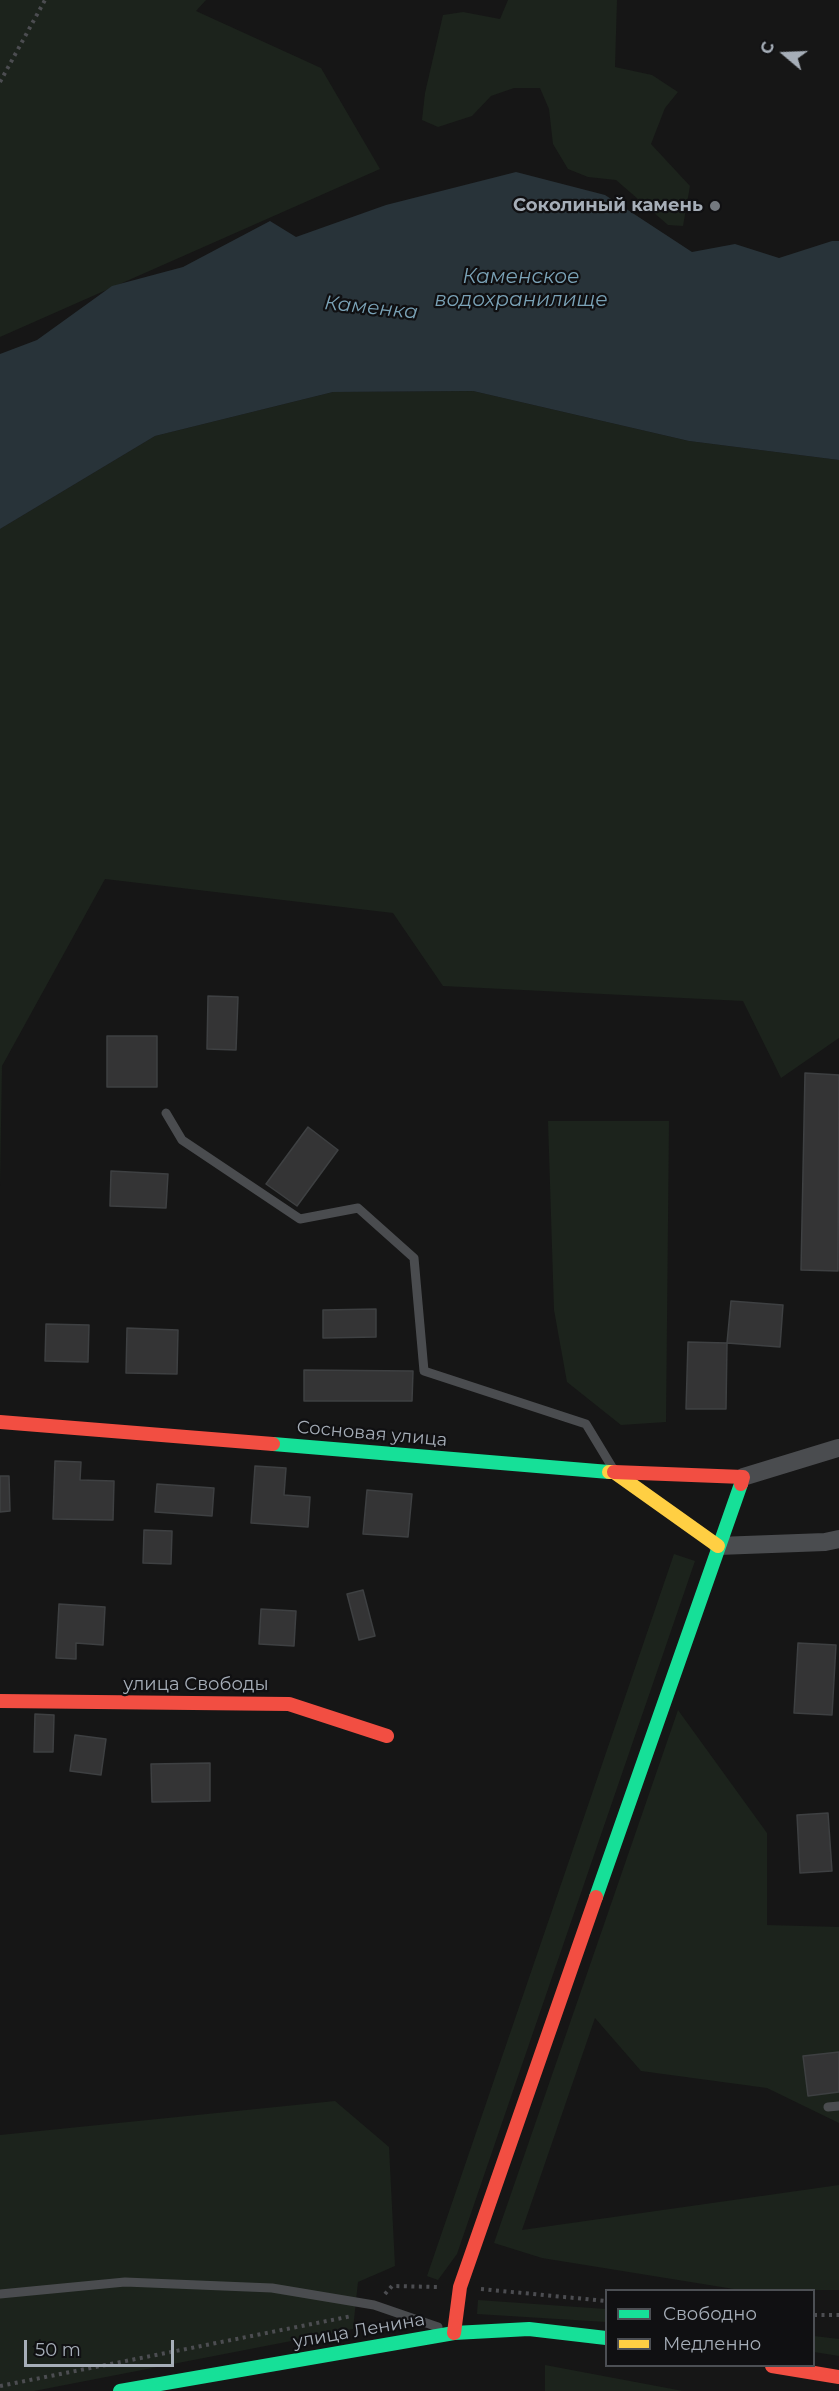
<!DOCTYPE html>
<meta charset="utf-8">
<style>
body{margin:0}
#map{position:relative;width:839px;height:2391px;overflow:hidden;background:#161616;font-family:Montserrat,sans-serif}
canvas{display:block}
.legend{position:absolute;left:605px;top:2289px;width:210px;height:78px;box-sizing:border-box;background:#101012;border:2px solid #4c4f54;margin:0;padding:8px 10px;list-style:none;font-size:18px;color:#a6aeb8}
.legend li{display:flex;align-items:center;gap:12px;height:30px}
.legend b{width:30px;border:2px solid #4c4f54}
.north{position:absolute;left:755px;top:24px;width:60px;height:60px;-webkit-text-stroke:4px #101012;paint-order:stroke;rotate:289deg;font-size:16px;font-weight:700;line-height:24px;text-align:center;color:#a6aeb8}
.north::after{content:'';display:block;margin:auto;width:21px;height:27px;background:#a6aeb8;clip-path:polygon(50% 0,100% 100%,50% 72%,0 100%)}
.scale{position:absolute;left:24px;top:2340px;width:150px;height:27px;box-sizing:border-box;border:3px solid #a6aeb8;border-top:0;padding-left:8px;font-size:18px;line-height:21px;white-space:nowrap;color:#a6aeb8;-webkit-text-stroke:4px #101012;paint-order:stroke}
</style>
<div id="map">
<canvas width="839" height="2391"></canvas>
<ul class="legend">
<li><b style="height:8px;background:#16e098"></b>Свободно</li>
<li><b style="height:8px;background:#ffcf43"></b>Медленно</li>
</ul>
<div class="north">С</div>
<div class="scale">50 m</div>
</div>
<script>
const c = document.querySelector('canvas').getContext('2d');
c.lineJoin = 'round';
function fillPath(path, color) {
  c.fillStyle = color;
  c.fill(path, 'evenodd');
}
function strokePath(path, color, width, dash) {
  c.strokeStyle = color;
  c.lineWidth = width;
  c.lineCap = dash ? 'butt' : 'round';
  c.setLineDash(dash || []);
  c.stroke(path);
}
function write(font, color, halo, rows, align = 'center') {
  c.font = font + ' Montserrat,sans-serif';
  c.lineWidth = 4.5;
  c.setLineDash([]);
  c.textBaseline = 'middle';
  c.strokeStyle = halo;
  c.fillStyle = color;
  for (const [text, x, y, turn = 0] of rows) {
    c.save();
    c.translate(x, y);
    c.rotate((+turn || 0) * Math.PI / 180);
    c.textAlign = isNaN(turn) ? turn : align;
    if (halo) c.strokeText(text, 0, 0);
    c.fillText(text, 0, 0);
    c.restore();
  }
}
const green = new Path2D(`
 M0,0H206L196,11L321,68L380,169L0,337Z
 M508,0H617L615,67L652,75L678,92L665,108L651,144L690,186L683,226L668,225L616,180L588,177L568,169L553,144L549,109L540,88H514L491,96L472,116L438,127L422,120L425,93L443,15L463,12L500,19Z
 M473,391L689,441L839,460V1038L781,1078L743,1001L443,986L393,913L105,879L2,1066L0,1186V529L155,436L333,392Z
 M548,1121H669L666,1422L621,1425L567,1382L554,1310Z
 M674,1554L695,1561L457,2254L438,2280L427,2276Z
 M678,1710L767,1833V1925L839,1927V2123L767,2088L641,2071L595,2018L522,2230L839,2185V2290H740L542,2258L494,2243Z
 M335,2101L389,2147L395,2266L358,2282L353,2329L34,2391H0V2135Z
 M478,2300L606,2309V2322L477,2314Z
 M814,2336L839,2339V2356L814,2352Z
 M545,2365L683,2391H545Z`);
const water = new Path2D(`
 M516,172L605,195L692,252L735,244L779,258L832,241H839V460L689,441L473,391L333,392L155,436L0,529V354L37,340L112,286L183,267L270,221L296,237L386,205Z`);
const building = new Path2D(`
 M208,996L238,997L236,1050L207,1049Z
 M107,1036H157V1087H107Z
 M805,1073L839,1075L838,1271L801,1270Z
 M308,1127L338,1150L297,1206L266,1184Z
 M111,1171L168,1174L166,1208L110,1206Z
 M731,1301L783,1305L780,1347L727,1343Z
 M376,1309V1337L323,1338V1310Z
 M46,1324L89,1325L88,1362L45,1361Z
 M127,1328L178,1330L177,1374L126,1373Z
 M688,1342L727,1343L726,1409H686Z
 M304,1370L413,1371L412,1401H304Z
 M55,1461L81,1462L80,1480L114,1481L113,1520L53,1519Z
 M255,1466L286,1468L284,1495L310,1497L308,1527L251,1523Z
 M0,1476H9L10,1511L0,1512Z
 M157,1484L214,1488L212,1516L155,1512Z
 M367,1490L412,1494L408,1537L363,1534Z
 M144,1530L172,1531L171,1564L143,1563Z
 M363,1590L375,1636L359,1640L347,1594Z
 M59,1604L105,1607L103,1645L76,1643V1659L56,1658Z
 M261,1609L296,1611L294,1646L259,1644Z
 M798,1643L836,1645L832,1715L794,1713Z
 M35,1714L54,1715L53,1752H34Z
 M75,1735L106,1739L101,1775L70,1771Z
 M210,1763V1801L152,1802L151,1764Z
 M828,1813L832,1871L800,1873L797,1815Z
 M839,2052V2092L808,2096L803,2056Z`);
const path = new Path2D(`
 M0,82L45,0
 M481,2289L606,2301
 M385,2294L392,2286L437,2287
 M814,2315H839
 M0,2386L352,2316`);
const lane = new Path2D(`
 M166,1113L182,1140L300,1219L358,1208L414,1258L424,1371L586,1424L612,1467
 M828,2107L839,2106
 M0,2294L125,2282L272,2288L374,2305L438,2327`);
const street = new Path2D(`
 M743,1477L838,1448
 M718,1546L825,1542L839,1539`);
const fast = new Path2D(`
 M273,1444L609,1472
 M596,1897L741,1484
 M120,2391L454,2333L529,2329L606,2338`);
const slow = new Path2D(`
 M609,1472H614L718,1546`);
const jam = new Path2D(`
 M0,1422L273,1444
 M614,1472L743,1477L741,1484
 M0,1701L289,1704L387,1736
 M454,2333L460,2287L596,1897
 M772,2366L839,2377`);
const markers = [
 [715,206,6,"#74797f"]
];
const poiNames = [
 ["Соколиный камень",703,206]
];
const streetNames = [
 ["Сосновая улица",372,1434,5],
 ["улица Свободы",196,1685],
 ["улица Ленина",359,2331,-10]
];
const waterNames = [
 ["Каменское",521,277],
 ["водохранилище",521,300],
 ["Каменка",371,308,6]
];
fillPath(green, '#1c231c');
fillPath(water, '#283339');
fillPath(building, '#343435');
strokePath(building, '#3e4042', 1.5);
strokePath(path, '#4c4d51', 4, [3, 4.5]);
strokePath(lane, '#4a4c4f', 9);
strokePath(street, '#4a4c4f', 18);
strokePath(fast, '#16e098', 14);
strokePath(slow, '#ffcf43', 14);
strokePath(jam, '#f24e42', 14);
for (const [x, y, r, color] of markers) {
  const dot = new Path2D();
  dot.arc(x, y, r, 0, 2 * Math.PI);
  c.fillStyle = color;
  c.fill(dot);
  strokePath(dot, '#101012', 2);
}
write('bold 18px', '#a6aeb8', '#101012', poiNames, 'right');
write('18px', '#a6aeb8', '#101012', streetNames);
write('italic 20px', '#7aa2b6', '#101012', waterNames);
</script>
